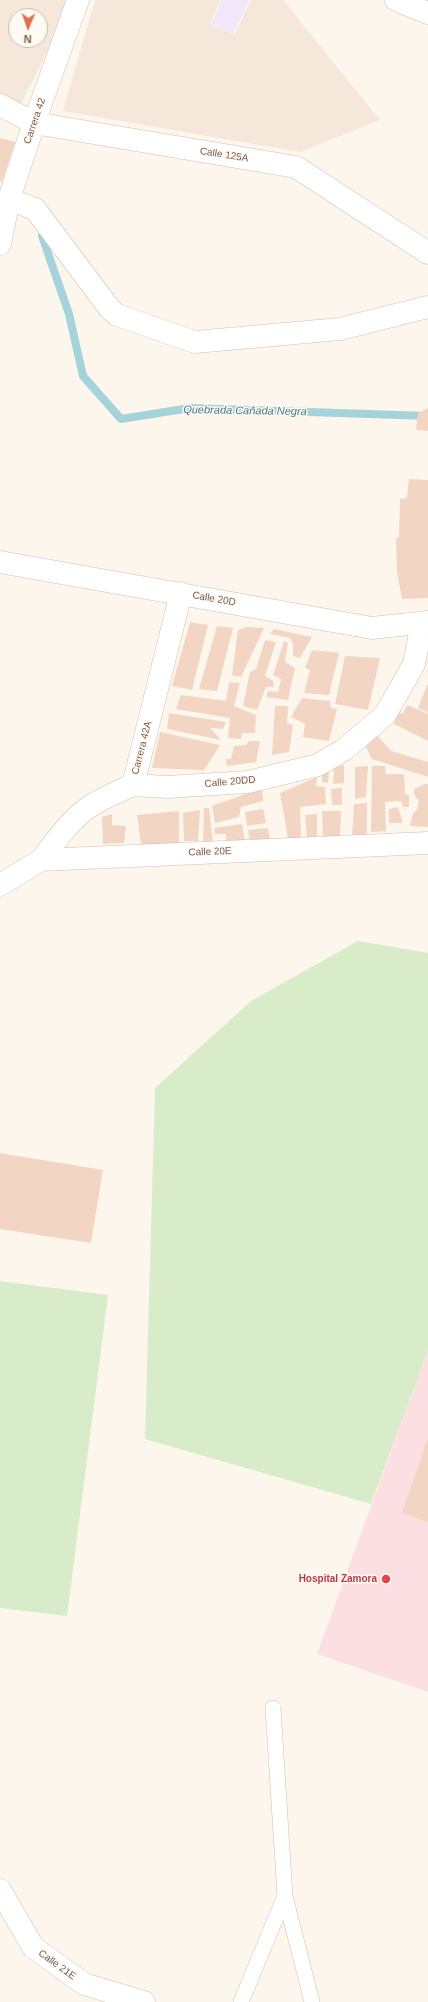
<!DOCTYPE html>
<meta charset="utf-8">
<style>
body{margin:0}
#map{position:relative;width:428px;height:2002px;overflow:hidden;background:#fdf6ec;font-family:Arial,sans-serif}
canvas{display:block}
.north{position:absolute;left:8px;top:8px;width:40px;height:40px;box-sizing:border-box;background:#fffaf3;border:1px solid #cabbb1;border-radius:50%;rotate:182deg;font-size:11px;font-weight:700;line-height:16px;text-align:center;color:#7a5c4d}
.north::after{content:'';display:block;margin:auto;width:14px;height:18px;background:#e76f51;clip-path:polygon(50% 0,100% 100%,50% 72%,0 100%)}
</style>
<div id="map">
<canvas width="428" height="2002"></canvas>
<div class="north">N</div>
</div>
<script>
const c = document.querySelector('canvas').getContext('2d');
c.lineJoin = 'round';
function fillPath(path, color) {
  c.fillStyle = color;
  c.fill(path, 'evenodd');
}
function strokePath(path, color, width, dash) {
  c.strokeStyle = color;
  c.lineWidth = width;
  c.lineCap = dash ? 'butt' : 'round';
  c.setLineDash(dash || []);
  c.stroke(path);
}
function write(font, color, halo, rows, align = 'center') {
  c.font = font + ' Arial,sans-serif';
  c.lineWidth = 3;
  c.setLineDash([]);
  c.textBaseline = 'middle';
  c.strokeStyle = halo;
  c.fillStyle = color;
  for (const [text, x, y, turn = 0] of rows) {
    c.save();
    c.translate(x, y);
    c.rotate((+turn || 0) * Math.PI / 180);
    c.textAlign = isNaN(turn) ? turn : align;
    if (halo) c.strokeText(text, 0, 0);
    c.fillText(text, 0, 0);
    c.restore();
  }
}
const residential = new Path2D(`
 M0,0H73L15,116L0,109ZM16,16H40V40H16Z
 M95,0H220L210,25L235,34L251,0H283L380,120L300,152L63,111Z`);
const education = new Path2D(`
 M221,0H250L234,33L211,25Z`);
const medical = new Path2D(`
 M428,1350V1692L317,1654Z`);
const green = new Path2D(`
 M358,941L428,953V1350L371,1504L145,1439L155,1088L251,1001Z
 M0,1281L108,1295L67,1616L0,1608Z`);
const stream = new Path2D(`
 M42,236L69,314L83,376L121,419L190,408L428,416`);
const building = new Path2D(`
 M0,138L15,142L2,182L0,181Z
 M428,408V431L416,430L418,413Z
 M409,479L428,480V598L402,599L397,572L396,538L399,537L400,499L407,498Z
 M190,622L208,625L192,690L172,686Z
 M217,626L233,628L217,691L199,689Z
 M247,627L264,628L241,677L232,675L238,630Z
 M274,629L312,637L300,658L293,656V644L290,638L270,634Z
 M265,640L276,642L265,676L273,681L274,687H266L257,710L243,706L250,672L256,669Z
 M284,641L288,643L285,662L295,668L288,700L266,697L268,691L278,692L281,679L273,675Z
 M312,650L339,653L329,695L304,693L310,670L305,668Z
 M345,656L380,658L368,710L335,704Z
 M229,682L240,683L234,706L256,715L255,733H242L241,739L228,738L230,718L176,709L181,695L226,701Z
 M427,685H428V713L418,708Z
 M302,698L330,701L331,708L337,709L329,741L303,737L305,724L291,717Z
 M407,705L428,714V741L394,724L398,712L403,714Z
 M275,706H288L287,723L293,725L289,752L272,755Z
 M169,713L226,722L223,729L210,728L221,740L167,729Z
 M160,732L220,745L204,770L152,768Z
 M376,734L391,751L428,762V777L372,759L365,745Z
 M249,741H260L256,762L227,766L226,759H231L234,746L246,745Z
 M344,765V783L333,784L334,768Z
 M368,766L366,797L355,799V767Z
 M372,766H385L386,774H404L405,794L409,795V807H403L401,801L385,802L386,831L371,832Z
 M329,771L328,783L322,782V774Z
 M317,777L316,786L325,787L326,804L300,807L301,839L288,838L280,793Z
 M425,784H428V827L410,826L413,813L417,810L419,801L414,795V789Z
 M262,788L263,801L241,807L239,817L215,823L212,806Z
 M342,788V805H332L331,789Z
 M367,803V836L352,837L354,804Z
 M398,807L403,823H389V809Z
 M204,808H209L213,843H203Z
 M263,809L266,823L247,826L245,812Z
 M200,810L198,841H184L183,813Z
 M179,811V846L141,844L137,815Z
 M322,811H341L340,837L323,838Z
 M112,814V825L126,826L124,843L103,844L102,817Z
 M317,814V838H307L305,815Z
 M242,824L245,842L226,846V834H215L214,828Z
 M268,828L270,843L251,845L248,830Z
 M0,1153L103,1170L91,1243L0,1229Z
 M428,1438V1522L402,1513Z`);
const lane = new Path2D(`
 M273,1708L285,1896L312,2002
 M241,2002L285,1896`);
const street = new Path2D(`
 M396,0L428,13
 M0,105L34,123L296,167L428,253
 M9,199L35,209L110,309L117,315L195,342L340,329L428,307
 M0,244L9,199L34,123L78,0
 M0,562L372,628L428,622
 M133,785L167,787L248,782L318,765L345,749L385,715L414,664L422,623
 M41,860C55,842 70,820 89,807C102,798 118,792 133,785L181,593
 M0,885L41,860L428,843
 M0,1890L33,1947L84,1984L144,2002`);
const markers = [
 [386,1579,5,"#e0444e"]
];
const streetNames = [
 ["Carrera 42",35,121,-71],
 ["Calle 125A",224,155,9],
 ["Calle 20D",214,599,10],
 ["Carrera 42A",142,748,-76],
 ["Calle 20DD",230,782,-5],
 ["Calle 20E",210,852,-2],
 ["Calle 21E",57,1965,36]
];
const healthNames = [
 ["Hospital Zamora",377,1579]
];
const waterNames = [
 ["Quebrada Cañada Negra",245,411,1]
];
fillPath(residential, '#f5e8da');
fillPath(education, '#f3e8fa');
fillPath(medical, '#fbdfe3');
fillPath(green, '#d8ecc9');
strokePath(stream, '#a5d3da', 8);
fillPath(building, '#f3d5c3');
strokePath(lane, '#d1beb0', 16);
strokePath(street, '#d1beb0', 23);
strokePath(lane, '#fff', 15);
strokePath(street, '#fff', 22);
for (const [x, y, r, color] of markers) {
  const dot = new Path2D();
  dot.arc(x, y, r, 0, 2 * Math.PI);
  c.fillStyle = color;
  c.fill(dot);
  strokePath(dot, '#fffaf3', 1.5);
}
write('10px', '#7a5c4d', '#fffaf3', streetNames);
write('bold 10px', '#be3a42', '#fffaf3', healthNames, 'right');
write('italic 11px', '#437c86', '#fffaf3', waterNames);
</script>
